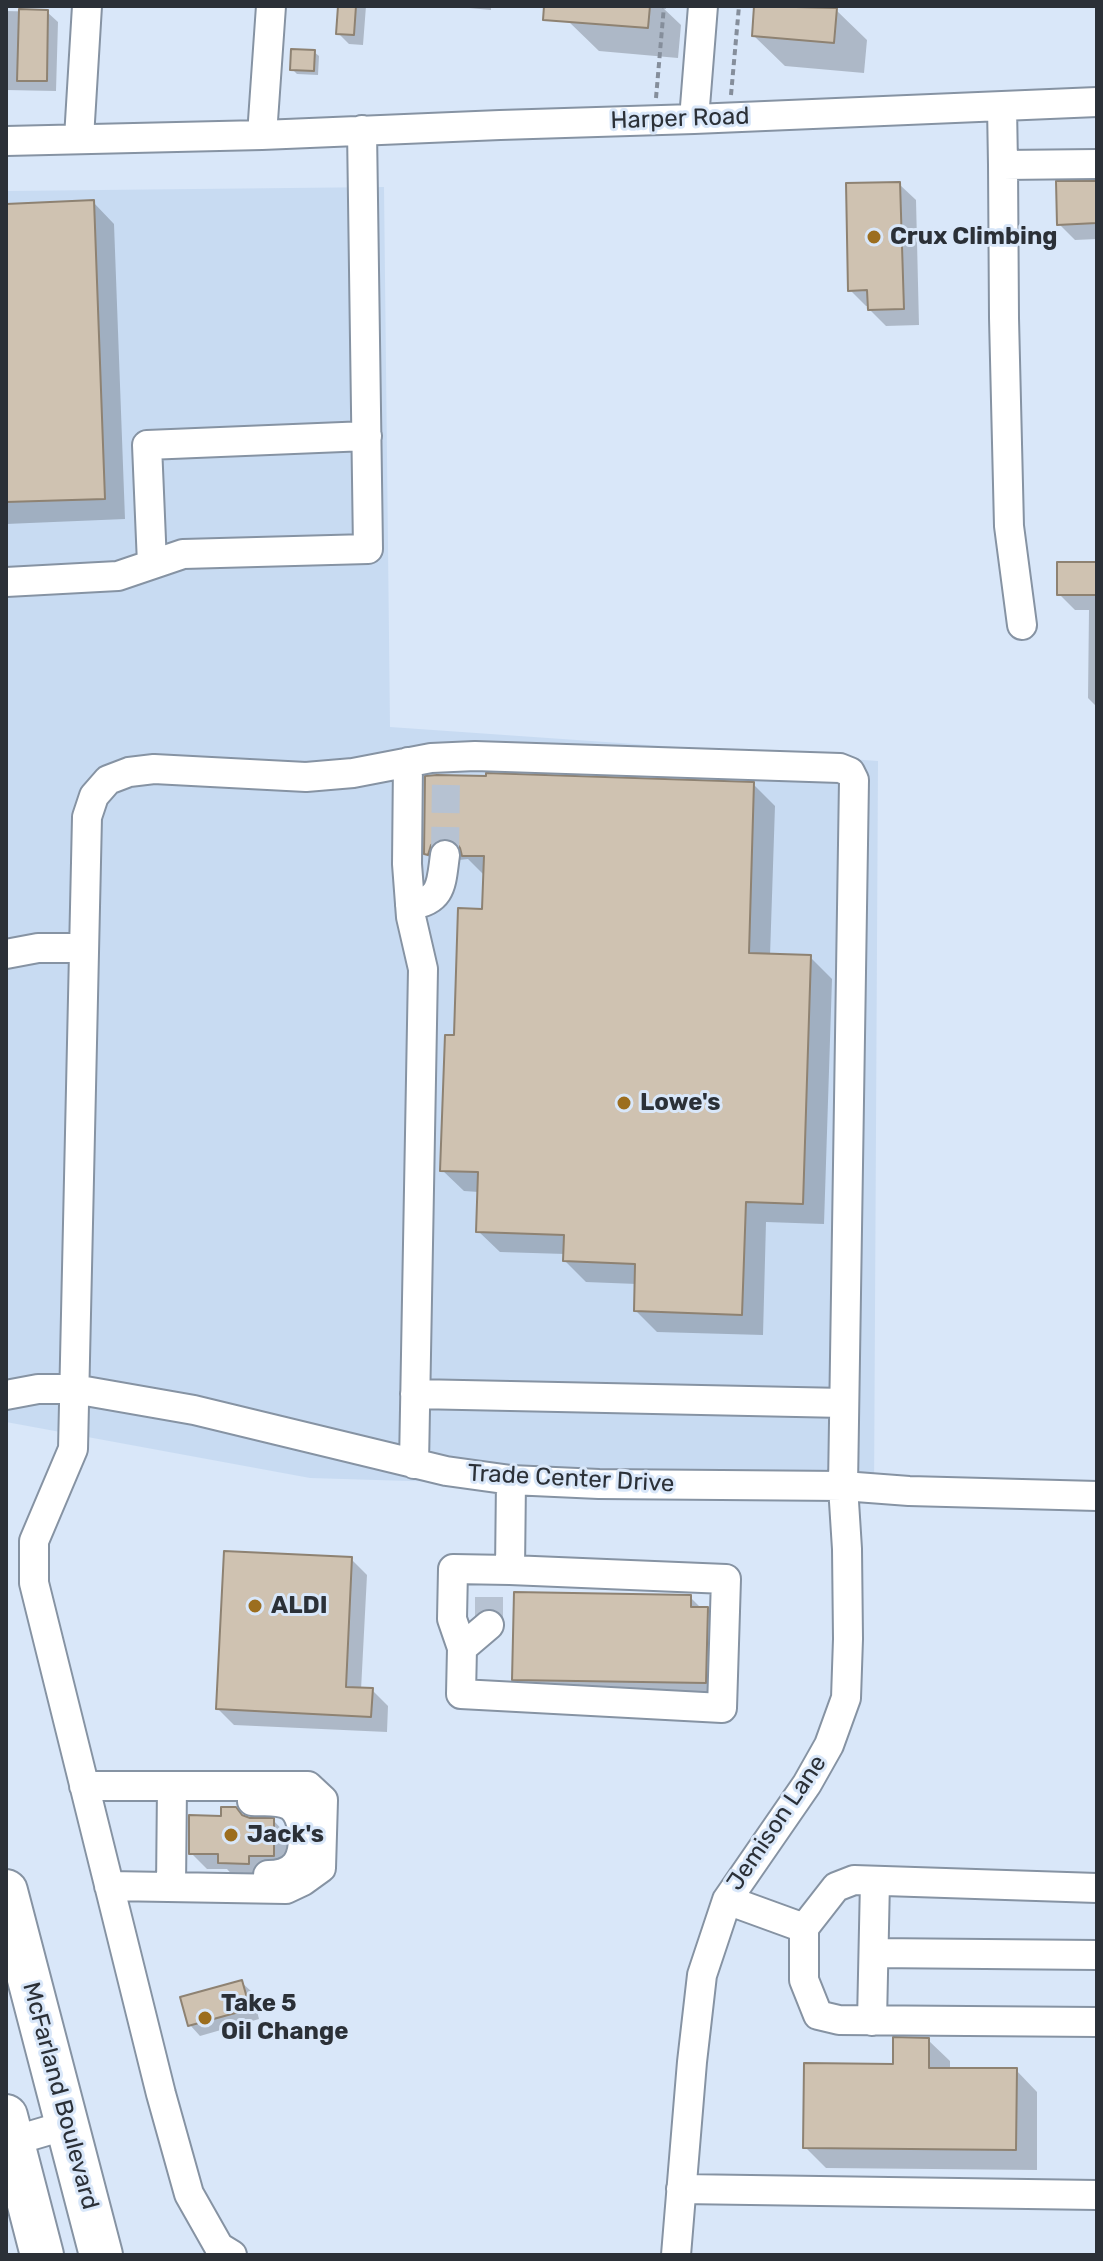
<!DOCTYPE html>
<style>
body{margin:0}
#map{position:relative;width:1103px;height:2261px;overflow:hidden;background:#d9e7f9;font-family:Rubik,sans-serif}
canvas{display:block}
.frame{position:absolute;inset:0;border:8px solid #2b3037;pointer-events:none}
</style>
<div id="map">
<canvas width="1103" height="2261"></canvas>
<div class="frame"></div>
</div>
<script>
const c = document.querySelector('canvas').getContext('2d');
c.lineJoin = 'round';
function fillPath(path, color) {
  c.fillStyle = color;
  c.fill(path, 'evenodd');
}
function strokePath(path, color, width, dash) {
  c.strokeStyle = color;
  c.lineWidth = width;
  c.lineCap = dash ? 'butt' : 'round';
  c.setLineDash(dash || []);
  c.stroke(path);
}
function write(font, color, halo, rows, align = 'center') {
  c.font = font + ' Rubik,sans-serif';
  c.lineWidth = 6;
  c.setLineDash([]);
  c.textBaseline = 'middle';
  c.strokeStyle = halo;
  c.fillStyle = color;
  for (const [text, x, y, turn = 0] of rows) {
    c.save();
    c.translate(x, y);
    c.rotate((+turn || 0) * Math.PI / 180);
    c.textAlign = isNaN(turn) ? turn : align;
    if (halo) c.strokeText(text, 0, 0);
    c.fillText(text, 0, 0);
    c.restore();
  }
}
const built = new Path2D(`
 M384,187L390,727L878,761L874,1495L310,1478L6,1422V191Z`);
const shadow = new Path2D(`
 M340,6H366L363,45L349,44L338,33Z
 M447,6H491V10Z
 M569,6H661L681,25L678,58L599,51L568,21Z
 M756,6H811L836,10L867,40L864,73L785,66L754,36Z
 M6,11L47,12L58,22L56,91L6,90Z
 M314,52L319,56L318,75L297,74L292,69Z
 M1097,183V239L1075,240L1059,224Z
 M899,184L916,200L919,325L886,326L870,310V306H866L850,290Z
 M93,202L114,224L125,519L6,524V206Z
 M1097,564V707L1088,698L1089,610H1075L1059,594Z
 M427,778L753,784L775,806L770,956L810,957L832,979L824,1224L766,1222L763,1335L657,1332L636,1311L637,1284L586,1282L565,1261V1254L500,1252L478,1231L479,1192L464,1191L442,1170L456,1037L484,911L485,876L468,859L459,860L452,867L447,875L426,854Z
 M351,1559L367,1575L361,1690H372L388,1706L387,1732L234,1725L218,1709Z
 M690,1597L702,1609H707L729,1631L726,1703L536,1700L514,1679Z
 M273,1820L289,1837V1871L265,1879H236L227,1869H207L191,1853Z
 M241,1982L252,1992L259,2019L200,2036L190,2025Z
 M928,2040L950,2061V2070H1016L1037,2092V2170L826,2168L805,2147L895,2066Z`);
const building = new Path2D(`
 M338,6H356L354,35L336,34Z
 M544,6H650L648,28L543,20Z
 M754,6L837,8L834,43L752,36Z
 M19,9L48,10L47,81H17Z
 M291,49L315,50L314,71L290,70Z
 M1056,181H1097V223L1057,225Z
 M900,182L904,309L868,310L867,290L848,291L846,183Z
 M94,200L105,499L6,502V204Z
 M1057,562H1097V595H1057Z
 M486,773L754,782L749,953L811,955L803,1204L746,1202L742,1315L634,1311L635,1264L563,1261L564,1235L476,1232L478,1172L440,1171L445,1035H454L458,908L482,909L484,856H462L460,848L456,842L446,838L438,840L431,845L428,855L424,854L425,776L437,775L486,776Z
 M224,1551L352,1557L346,1687L373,1688L371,1717L216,1709Z
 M514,1592L691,1595V1607H708L706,1683L512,1680Z
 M221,1807H236L242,1815L250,1818H274V1856H249V1864L218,1863V1854H189V1815L221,1816Z
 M242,1980L250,2009L188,2026L180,1997Z
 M893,2037L929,2038V2068H1017L1016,2150L803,2148L804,2063L893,2064Z`);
const minorTunnel = new Path2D(`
 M445,855L446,775
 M489,1625V1590`);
const path = new Path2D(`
 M731,95L739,6
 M656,98L664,6`);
const minor = new Path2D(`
 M1002,106L1003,165L1097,164
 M694,119L703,6
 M262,135L271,6
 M79,138L87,6
 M6,141L262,135L500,125L694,119L1097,102
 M1003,165L1004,318L1009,526L1022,625
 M152,564L147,445L367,436
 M6,582L118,576L183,554L368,549L362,130
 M408,762L407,864L411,917L423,969L414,1464
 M410,905C443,901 441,883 445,855
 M6,954L38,948H84
 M415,1394L844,1403
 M6,1395L38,1389H74L194,1410L446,1471L511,1480L599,1484L843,1486L909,1491L1097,1496
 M510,1570L726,1579L722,1708L461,1694L462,1648L452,1619L453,1569L510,1570L511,1480
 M462,1648L489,1625
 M84,1786H308L323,1800L321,1868L303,1881L286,1889L109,1886
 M252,1801C264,1802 279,1799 290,1806C305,1815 307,1851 296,1864C289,1873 278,1875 268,1875
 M171,1887L172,1786
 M727,1900L804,1928V1980L818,2015L839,2020L1097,2022
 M804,1928L836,1887L854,1880L1097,1888
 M874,1953L1097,1955
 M872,2021L875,1881
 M6,2143L67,2125
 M681,2189L1097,2195
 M232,2255L219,2247L189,2194L161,2094L34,1583V1541L73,1449L87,817L94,796L108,780L129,772L154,769L306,777L353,773L431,758L475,756L840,768L850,772L854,780L843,1486L847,1549L848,1639L846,1698L829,1745L807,1784L727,1900L702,1975L692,2062L676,2255`);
const highway = new Path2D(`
 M6,1891L101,2255
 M6,2116L42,2255`);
const markers = [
 [874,237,8,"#9c6e1f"],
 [624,1103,8,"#9c6e1f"],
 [255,1606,8,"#9c6e1f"],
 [231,1835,8,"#9c6e1f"],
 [205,2018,8,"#9c6e1f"]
];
const streetNames = [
 ["Harper Road",680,119,-2],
 ["Trade Center Drive",571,1479,3],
 ["Jemison Lane",777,1823,-56],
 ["McFarland Boulevard",60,2096,75]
];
const poiNames = [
 ["Crux Climbing",890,237],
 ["Lowe's",640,1103],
 ["ALDI",271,1606],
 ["Jack's",247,1835],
 ["Take 5",221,2004],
 ["Oil Change",221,2032]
];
fillPath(built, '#c8dbf2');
fillPath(shadow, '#0003');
fillPath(building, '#cfc2b1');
strokePath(building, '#8e8272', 2);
strokePath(minorTunnel, '#b6c2d2', 28, [28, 14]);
strokePath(minor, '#8693a3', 32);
strokePath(highway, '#8693a3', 46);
strokePath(path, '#858e9b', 4, [6, 4]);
strokePath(minor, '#fff', 28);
strokePath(highway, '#fff', 42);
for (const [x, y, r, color] of markers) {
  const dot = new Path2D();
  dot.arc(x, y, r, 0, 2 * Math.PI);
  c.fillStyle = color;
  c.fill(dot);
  strokePath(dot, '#d9e7f9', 3);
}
write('24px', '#2b3037', '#d9e7f9', streetNames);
write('bold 24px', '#2b3037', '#d9e7f9', poiNames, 'left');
</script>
